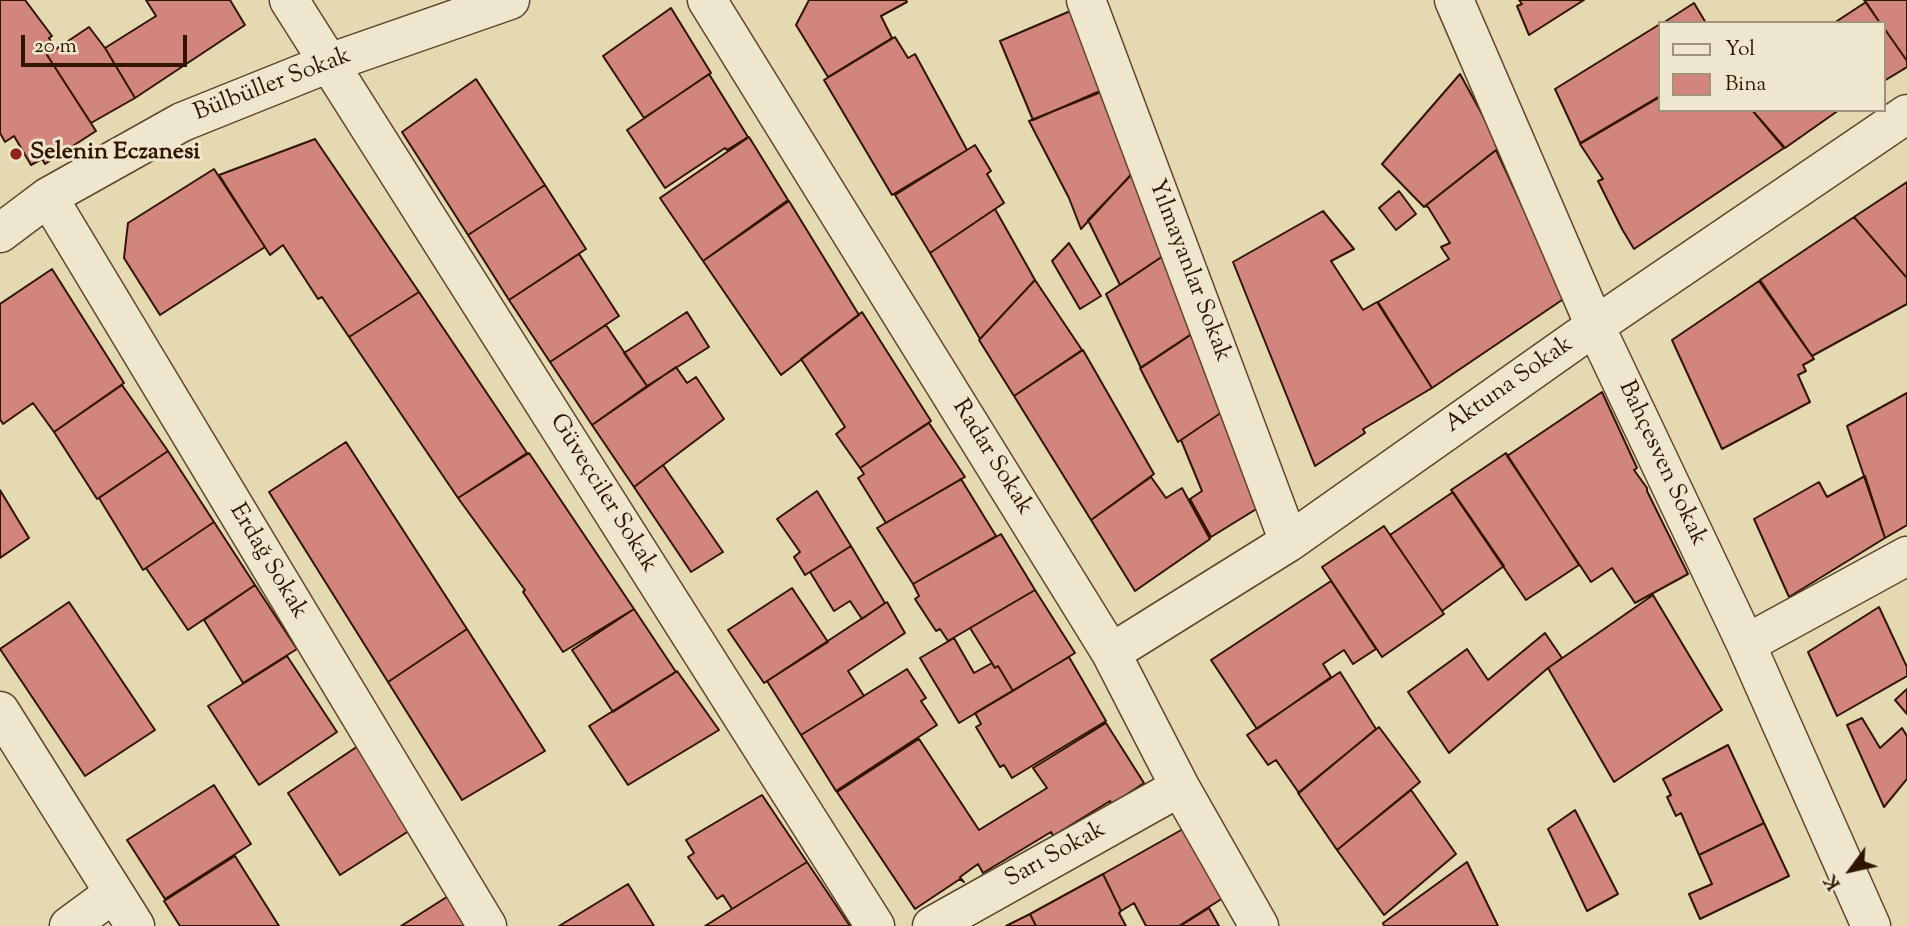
<!DOCTYPE html>
<meta charset="utf-8">
<style>
body{margin:0}
#map{position:relative;width:1907px;height:926px;overflow:hidden;background:#e5d9b2;font-family:"Sorts Mill Goudy",serif}
canvas{display:block}
.legend{position:absolute;left:1658px;top:21px;width:228px;height:91px;box-sizing:border-box;background:#eee6cd;border:2px solid #a2927c;margin:0;padding:9px 12px;list-style:none;font-size:21px;color:#311502}
.legend li{display:flex;align-items:center;gap:14px;height:35px}
.legend b{width:35px;border:2px solid #a2927c}
.north{position:absolute;left:1816px;top:835px;width:70px;height:70px;-webkit-text-stroke:5px #eee6cd;paint-order:stroke;rotate:237deg;font-size:19px;font-weight:700;line-height:28px;text-align:center;color:#311502}
.north::after{content:'';display:block;margin:auto;width:24px;height:32px;background:#311502;clip-path:polygon(50% 0,100% 100%,50% 72%,0 100%)}
.scale{position:absolute;left:21px;top:35px;width:166px;height:32px;box-sizing:border-box;border:4px solid #311502;border-top:0;padding-left:9px;font-size:21px;line-height:24px;white-space:nowrap;color:#311502;-webkit-text-stroke:5px #eee6cd;paint-order:stroke}
</style>
<div id="map">
<canvas width="1907" height="926"></canvas>
<ul class="legend">
<li><b style="height:9px;background:#eee6cd"></b>Yol</li>
<li><b style="height:19px;background:#d2857c"></b>Bina</li>
</ul>
<div class="north">K</div>
<div class="scale">20 m</div>
</div>
<script>
const c = document.querySelector('canvas').getContext('2d');
c.lineJoin = 'round';
function fillPath(path, color) {
  c.fillStyle = color;
  c.fill(path, 'evenodd');
}
function strokePath(path, color, width, dash) {
  c.strokeStyle = color;
  c.lineWidth = width;
  c.lineCap = dash ? 'butt' : 'round';
  c.setLineDash(dash || []);
  c.stroke(path);
}
function write(font, color, halo, rows, align = 'center') {
  c.font = font + ' "Sorts Mill Goudy",serif';
  c.lineWidth = 6;
  c.setLineDash([]);
  c.textBaseline = 'middle';
  c.strokeStyle = halo;
  c.fillStyle = color;
  for (const [text, x, y, turn = 0] of rows) {
    c.save();
    c.translate(x, y);
    c.rotate((+turn || 0) * Math.PI / 180);
    c.textAlign = isNaN(turn) ? turn : align;
    if (halo) c.strokeText(text, 0, 0);
    c.fillText(text, 0, 0);
    c.restore();
  }
}
const building = new Path2D(`
 M0,0H25L52,36L49,38L55,50L47,55L96,131L45,164L42,159L31,165L14,136L5,142L0,133Z
 M146,0H230L245,25L135,98L105,48L156,16Z
 M809,0H906L907,2L881,16L892,38L828,77L796,25Z
 M1519,0H1584L1529,35L1517,6L1522,4Z
 M1864,0H1907V61L1884,28V23H1880Z
 M1866,2L1880,23H1834Z
 M1694,3L1706,23H1663Z
 M671,8L711,73L644,118L603,56Z
 M1075,9L1107,88L1033,120L1000,41Z
 M1660,24V96L1580,143L1555,89Z
 M89,27L105,48L135,98L91,123L47,55Z
 M1884,28L1907,61V67L1884,81Z
 M895,37L908,58L915,54L967,150L892,195L824,80Z
 M709,74L748,137L727,150L725,148L665,188L627,130Z
 M1460,74L1500,147L1424,207L1382,164Z
 M476,79L545,185L468,235L402,132Z
 M1106,90L1137,168L1081,229L1069,198L1029,121Z
 M1660,97V110H1752L1784,148L1634,249L1622,229L1598,181L1603,179L1580,144Z
 M1752,110H1839L1785,148Z
 M749,137L788,200L703,261L660,198Z
 M315,139L419,292L349,337L322,297L318,299L283,245L270,255L219,175Z
 M975,145L991,171L987,174L1004,203L930,253L895,195Z
 M1496,150L1565,298L1432,388L1378,302L1449,259L1441,247L1450,243L1428,207L1425,206Z
 M214,169L265,247L160,315L124,258L128,223Z
 M1137,169L1172,250L1120,285L1088,220Z
 M1907,182V278L1854,217Z
 M545,185L586,249L509,300L468,235Z
 M1399,191L1416,214L1396,230L1379,208Z
 M789,201L859,315L781,375L703,261Z
 M995,209L1035,280L980,339L930,253Z
 M1323,211L1354,249L1331,261L1363,310L1377,302L1432,388L1363,429L1365,433L1315,466L1233,262Z
 M1854,217L1907,278V304L1812,356L1760,280Z
 M1069,243L1101,296L1080,309L1052,261Z
 M1172,250L1201,328L1141,368L1106,294Z
 M579,254L619,316L550,362L509,300Z
 M52,269L124,383L54,432L33,403L3,424L0,419V304Z
 M1035,280L1082,350L1014,396L979,340Z
 M1759,281L1814,359L1803,365L1806,371L1798,375L1810,402L1722,449L1672,340Z
 M419,292L527,453L458,498L349,337Z
 M687,312L709,347L647,386L624,353Z
 M862,312L931,421L860,468L836,434L845,427L801,359Z
 M606,325L647,386L592,425L550,362Z
 M1199,329L1231,406L1178,442L1140,368Z
 M1083,350L1154,474L1091,520L1014,396Z
 M676,367L687,383L696,377L724,419L634,487L592,425Z
 M122,385L168,451L97,499L54,432Z
 M1602,392L1637,468L1634,470L1647,488V491L1688,574L1635,603L1612,568L1591,582L1507,456Z
 M1907,393V525L1885,538L1847,426Z
 M1231,406L1271,500L1211,537L1190,499L1202,491L1181,440Z
 M929,423L965,477L886,523L858,478L864,474L860,468Z
 M346,442L467,629L388,682L269,492Z
 M168,451L214,522L143,570L99,498Z
 M529,453L634,609L563,652L523,592L525,590L458,498Z
 M1506,453L1579,565L1526,600L1451,490Z
 M663,465L723,552L691,572L634,487Z
 M1865,476L1885,538L1789,597L1754,519L1819,482L1827,497Z
 M1151,477L1166,498L1182,488L1210,539L1135,591L1091,520Z
 M961,479L996,536L913,584L877,528Z
 M0,490L29,538L0,558Z
 M817,491L851,546L805,575L794,557L800,552L777,519Z
 M1453,492L1504,566L1442,611L1390,535Z
 M214,522L255,585L188,630L146,568Z
 M1384,526L1444,614L1382,657L1322,567Z
 M1001,534L1035,590L948,641L940,629L936,631L915,599L919,596L913,584Z
 M851,546L885,603L862,619L850,601L834,611L810,572Z
 M1331,581L1376,649L1353,664L1344,650L1323,664L1331,677L1257,729L1211,660Z
 M255,585L297,649L243,683L204,620Z
 M792,588L828,642L764,683L728,630Z
 M1035,590L1075,653L1013,691L998,666L995,668L970,628Z
 M1653,595L1722,710L1614,782L1548,668Z
 M69,602L155,730L85,776L0,649Z
 M887,602L905,633L848,671L864,696L801,735L767,681Z
 M1879,607L1907,667V676L1837,716L1808,652Z
 M634,609L676,672L613,712L572,650Z
 M467,629L545,751L462,800L388,682Z
 M1545,633L1562,658L1548,668L1449,753L1408,692L1467,649L1488,680Z
 M954,638L974,673L992,663L995,668L998,666L1013,691L959,723L920,658Z
 M287,656L337,732L259,785L208,706Z
 M1069,657L1106,721L1012,778L1004,765L1000,767L976,727L981,724L975,713Z
 M907,669L926,698L921,701L937,725L836,791L801,735Z
 M677,671L719,730L628,785L589,726Z
 M1340,672L1376,729L1299,793L1276,760L1268,765L1247,735Z
 M1907,689V714L1895,700Z
 M1862,718L1880,748L1902,728L1907,736V779L1884,807L1847,725Z
 M1106,723L1144,783L1112,804L1110,801L1053,836L1051,832L983,873L978,864L960,877L964,882L960,879L915,909L837,792L919,739L979,830L1047,788L1033,768Z
 M1379,727L1420,782L1337,850L1298,793Z
 M1728,745L1764,823L1699,855L1681,813L1676,816L1667,797L1671,795L1663,779Z
 M358,746L412,829L340,875L288,793Z
 M214,785L251,844L165,899L127,840Z
 M1411,790L1456,854L1384,915L1337,850Z
 M762,795L807,862L732,909L723,895L717,899L688,857L694,853L686,840Z
 M1575,810L1618,894L1587,911L1548,829Z
 M1764,823L1789,876L1700,919L1689,894L1712,884L1699,855Z
 M1183,829L1223,898L1179,926H1146L1134,903L1121,911L1103,874Z
 M235,856L279,926H180L164,901Z
 M807,862L850,926H705L732,909Z
 M1467,862L1498,926H1384L1383,923Z
 M1103,874L1121,911L1119,913L1126,926H1036L1030,914Z
 M628,884L654,926H559Z
 M453,893L473,926H401Z
 M1209,908L1219,926H1180Z
 M1030,914L1036,926H1006Z`);
const street = new Path2D(`
 M289,0L875,926
 M707,0L1111,653L1180,787L1259,926
 M1086,0L1289,542
 M1454,0L1595,326L1746,644L1871,926
 M48,197L487,926
 M0,233L48,197L182,122L329,63L510,0
 M1746,644L1907,556
 M1111,653L1289,542L1595,326L1907,114
 M0,711L135,926
 M69,926L114,893
 M932,926L1180,787`);
const markers = [
 [16,154,7,"#8f2418"]
];
const streetNames = [
 ["Bülbüller Sokak",273,86,-21],
 ["Yılmayanlar Sokak",1188,271,69],
 ["Aktuna Sokak",1510,386,-35],
 ["Radar Sokak",991,458,58],
 ["Bahçesven Sokak",1661,464,65],
 ["Güveçciler Sokak",602,494,58],
 ["Erdağ Sokak",267,562,59],
 ["Sarı Sokak",1056,856,-29]
];
const poiNames = [
 ["Selenin Eczanesi",30,154]
];
fillPath(building, '#d2857c');
strokePath(building, '#311502', 2);
strokePath(street, '#5e462e', 41);
strokePath(street, '#eee6cd', 38);
for (const [x, y, r, color] of markers) {
  const dot = new Path2D();
  dot.arc(x, y, r, 0, 2 * Math.PI);
  c.fillStyle = color;
  c.fill(dot);
  strokePath(dot, '#eee6cd', 2.5);
}
write('24px', '#311502', '#eee6cd', streetNames);
write('bold 24px', '#311502', '#eee6cd', poiNames, 'left');
</script>
